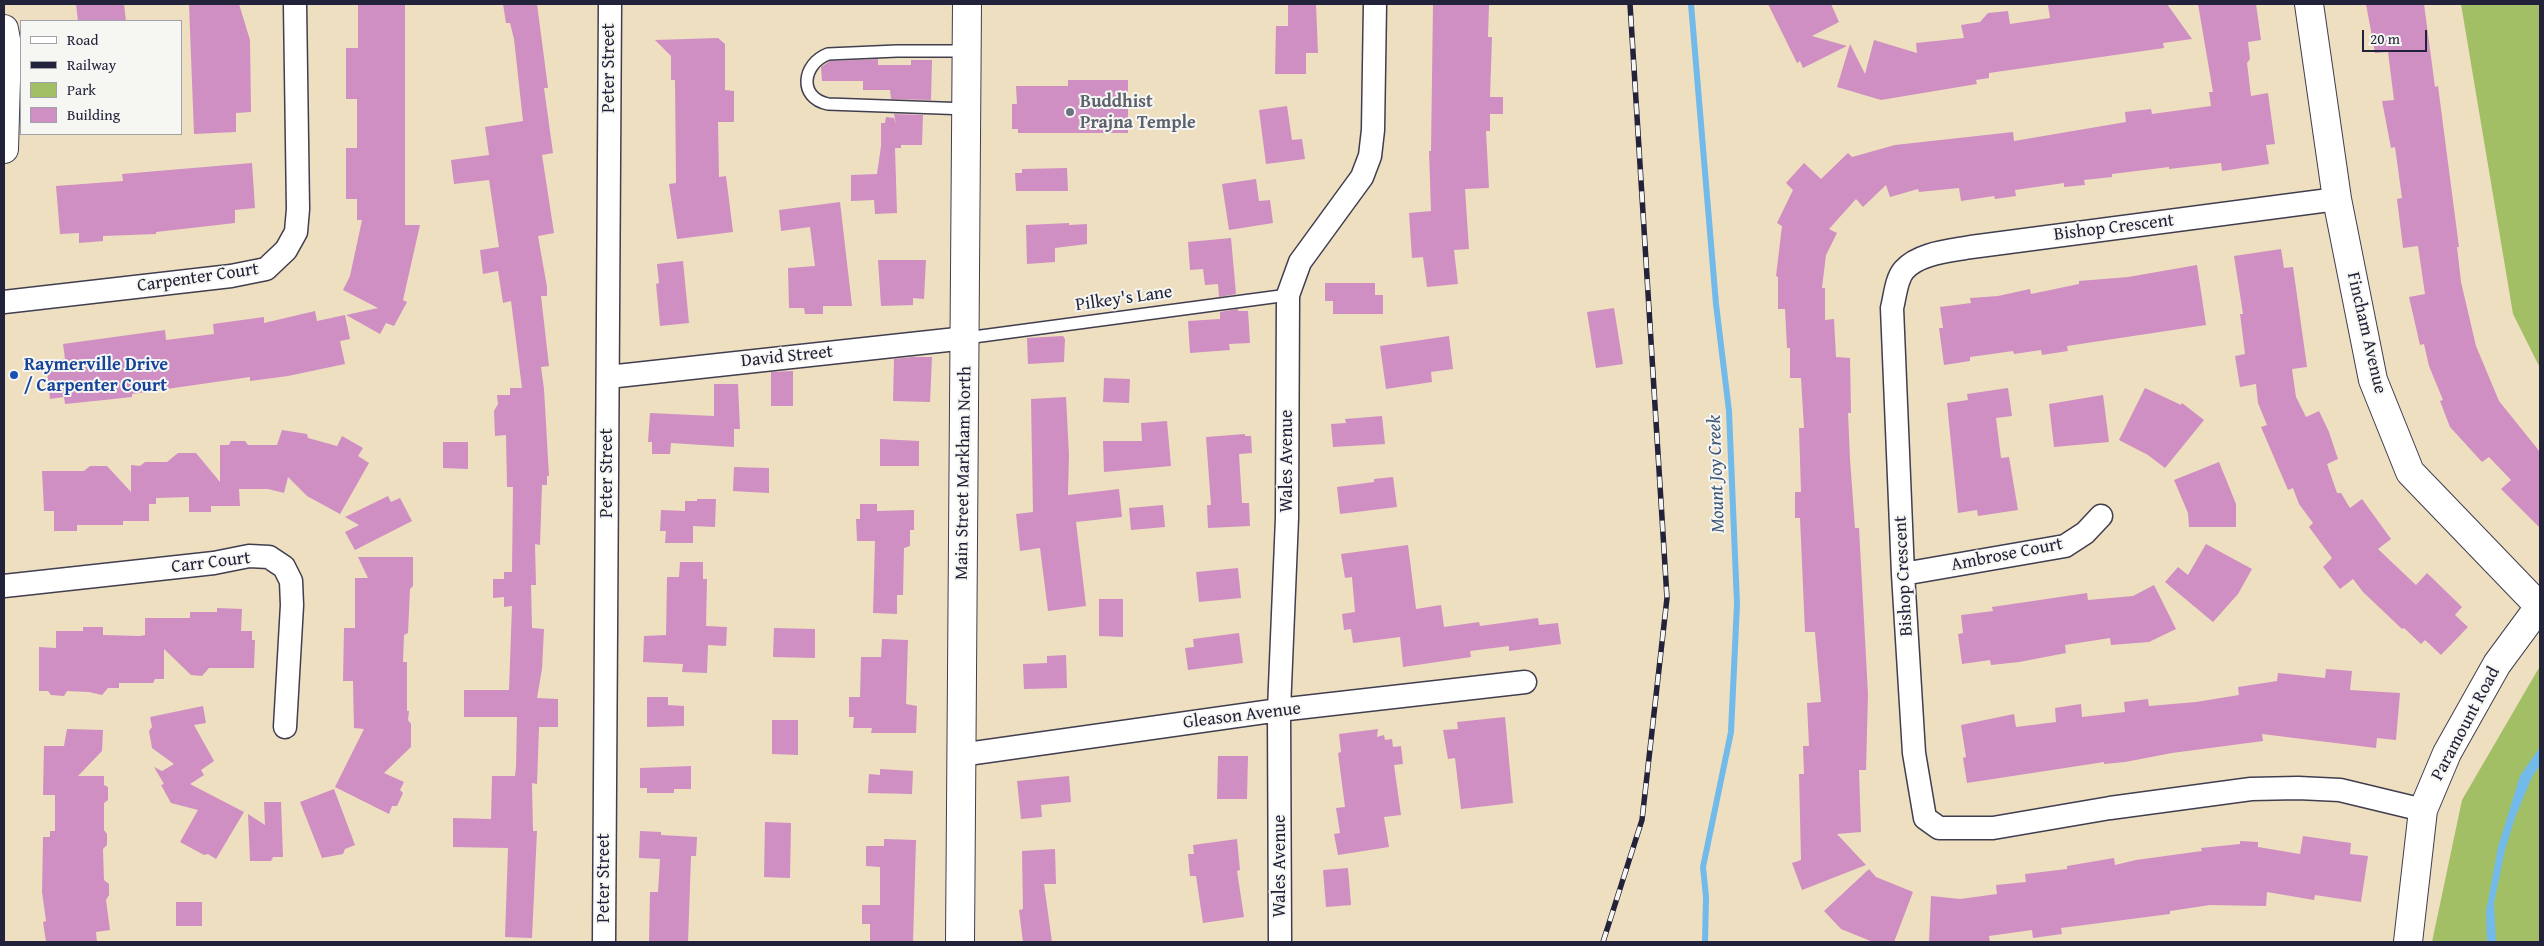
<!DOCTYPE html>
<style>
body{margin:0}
#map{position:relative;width:2544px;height:946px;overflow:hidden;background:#eedfc0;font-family:"Gentium Book Plus",serif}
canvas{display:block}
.frame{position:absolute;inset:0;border:5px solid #22223b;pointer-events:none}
.legend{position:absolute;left:20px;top:20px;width:162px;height:115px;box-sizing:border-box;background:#f6f6f2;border:1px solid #a1a1a9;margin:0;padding:6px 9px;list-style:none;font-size:15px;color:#22223b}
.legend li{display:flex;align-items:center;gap:10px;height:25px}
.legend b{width:25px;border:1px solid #a1a1a9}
.scale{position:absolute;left:2362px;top:30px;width:65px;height:22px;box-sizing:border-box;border:2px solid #22223b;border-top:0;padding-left:6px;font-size:15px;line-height:18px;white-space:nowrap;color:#22223b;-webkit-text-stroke:4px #f6f6f2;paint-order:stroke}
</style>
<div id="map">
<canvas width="2544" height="946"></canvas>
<div class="frame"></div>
<ul class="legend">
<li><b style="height:6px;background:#fff"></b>Road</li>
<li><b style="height:6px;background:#22223b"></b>Railway</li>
<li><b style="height:14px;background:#a3bf66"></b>Park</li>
<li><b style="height:14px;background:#cf8fc2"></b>Building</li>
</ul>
<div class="scale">20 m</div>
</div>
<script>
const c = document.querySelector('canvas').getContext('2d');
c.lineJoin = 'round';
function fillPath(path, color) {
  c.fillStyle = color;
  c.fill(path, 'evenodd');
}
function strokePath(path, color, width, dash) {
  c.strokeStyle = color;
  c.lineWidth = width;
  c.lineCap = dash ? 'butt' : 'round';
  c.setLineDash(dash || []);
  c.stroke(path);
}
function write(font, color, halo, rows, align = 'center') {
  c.font = font + ' "Gentium Book Plus",serif';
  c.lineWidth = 4;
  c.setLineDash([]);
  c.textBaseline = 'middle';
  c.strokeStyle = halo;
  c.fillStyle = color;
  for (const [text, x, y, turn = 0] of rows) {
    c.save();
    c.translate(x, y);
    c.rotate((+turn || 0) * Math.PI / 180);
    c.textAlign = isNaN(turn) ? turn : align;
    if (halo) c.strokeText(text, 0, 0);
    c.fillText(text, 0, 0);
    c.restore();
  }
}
const green = new Path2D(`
 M2461,4H2540V368L2513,314Z
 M2540,666V942H2432L2462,800Z`);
const water = new Path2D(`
 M2540,747V765L2532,777L2516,815L2505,850L2494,903L2496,942H2487L2486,912L2498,847L2520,776Z`);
const stream = new Path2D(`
 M1691,4L1716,304L1729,411L1737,604L1731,732L1703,867L1706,897L1705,942`);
const building = new Path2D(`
 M76,4H124L126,21H78Z
 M189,4H239L250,40L251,112L236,113V132L194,134Z
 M358,4H405V225H420L403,300L407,302L394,326L386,323L380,334L346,315L378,308L343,290L350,276L362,220H357V199H346V148H357V99H346V48H358Z
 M503,4H537L548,88H544L553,153L542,155L554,233L538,236L547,287V296H541L549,366L541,367L544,389L549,476H547V485H542L540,545L535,544L536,585H531L532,628L544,629L542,669L537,698L558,699V727H539L537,784L532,783L533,831H537L532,938L505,937L508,848L453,847V818L491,819L492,776H515L516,767L517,717H464V690H509L512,606L504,607V597L493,598V579H504V572H512L513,487H507L506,435L495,436L494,411L498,404L497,395H510V388H522L511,301L503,303L498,271L483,274L480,250L499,247L489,180L454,184L451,160L489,155L485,127L523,121L514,39L510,23H506Z
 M1288,4H1316L1318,53H1306V74H1275L1276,26H1288Z
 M1433,4H1489L1488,37H1492L1490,97H1503V114H1490V131H1486L1489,188L1465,189L1469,249L1454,250L1458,284L1427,287L1423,257L1412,258L1409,213L1431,211L1429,151H1431Z
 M1768,4H1831L1839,22L1812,36L1847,46L1803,68L1800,61L1797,63Z
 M2058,4H2167L2192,39L2163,43L2164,48L1989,73V78L1976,80L1977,84L1881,100L1837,87L1850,44L1865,74L1874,40L1917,53L1916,43L1964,38L1961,25L1980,22L1988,13L2008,11L2010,24L2050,18L2048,5Z
 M2198,4H2256L2261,40L2248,42L2250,59L2247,63L2251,96L2268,93L2275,144L2266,145L2269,164L2222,171L2221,163L2169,169V167L2112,174V177L2084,180L2085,185L2064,187V183L2015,190L2016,196L1995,199L1994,196L1961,201L1959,188L1919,192L1918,189L1890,197L1886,185L1863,207L1856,199L1829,229L1837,233L1826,255L1822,288H1825V320L1834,319L1836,357L1850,358L1851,413H1848L1850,459L1855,528H1859L1868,694L1866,770H1859L1861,832L1837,834L1866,865L1802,890L1792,863L1801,860L1799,774H1804L1803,746H1809L1807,703L1821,702L1815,632H1805L1800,518H1795V492H1801L1799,428H1804L1801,378H1790V348H1787L1785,309H1778V277L1776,276L1782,226L1777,223L1793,190L1786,183L1804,163L1821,179L1848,153L1852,157L1895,145L2013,132L2014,141L2126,122L2125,112L2151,109L2152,114L2211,106L2209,92H2213Z
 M2366,4H2424L2435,87L2438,86L2459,247H2457L2461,282L2476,346L2499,401L2540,452V528L2501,489L2511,480L2489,457L2482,462L2450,427L2440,401L2443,400L2429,366L2424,344L2420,345L2409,297L2425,294L2418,246L2403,248L2397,199L2402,198L2395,147L2391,148L2382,101L2394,100L2388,52L2375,53Z
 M718,38L725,44V90L734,91V122H718L719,177L726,176L733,232L677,239L669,184L676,183L675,80H671V56L655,40Z
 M878,59V65H911V60H932L931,100L891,99L890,90H863V81H822L821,67L830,61Z
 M1068,80H1128V133H1018V129H1012V104H1017L1016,86H1068Z
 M1287,106L1292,140L1302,139L1305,159L1266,164L1259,110Z
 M894,114L923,115L922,145H901V148H895L897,213L875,214L874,200L851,201V175L877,174L881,146V123H885L886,117L894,118L896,124Z
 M252,163L255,208L235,210V223L156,232V234L103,236V241L79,243V233L60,234L56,186L123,181L122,174Z
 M1067,168L1068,191H1016L1015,173H1022V169Z
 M1256,179L1259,201L1270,200L1273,223L1229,230L1222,184Z
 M840,202L852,306H823V314H805L804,308H789L788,268L815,266L810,227L781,231L779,210Z
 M1069,223V225L1087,224V244L1055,248V262L1027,264L1026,225Z
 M1231,238L1236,294L1219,297L1218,284L1205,285L1203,269L1190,270L1188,242Z
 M2281,249L2284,268L2293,267L2307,367L2292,369L2296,397L2306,417L2319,411L2329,432L2338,459L2327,464L2337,493H2341L2350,508L2362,499L2391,539L2378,549L2416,585L2427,573L2462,607L2455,615L2468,627L2441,655L2425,640L2421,644L2404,628L2402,629L2363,592L2353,579L2340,589L2323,567L2332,558L2309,527L2313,523L2299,504L2293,488L2288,490L2261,427L2267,425L2258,403L2256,384L2240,387L2235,356L2245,354L2240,314H2243L2234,256Z
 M878,260H926L924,299L913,298V305L881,306Z
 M683,261L689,323L660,326L656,284L659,283L657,264Z
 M2197,265L2206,325L2067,346L2068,351L2042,355L2041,350L2014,354L2013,351L1970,357V361L1944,365L1939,328H1943L1940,307L1971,303L1970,298L1998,296L2030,289L2031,294L2079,284V281L2128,277Z
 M1325,283H1375V295H1383V314H1333V301H1325Z
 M1614,308L1623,364L1596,368L1587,312Z
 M1238,309V311H1248L1250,343L1229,344L1230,350L1190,353L1188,321L1220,319V312Z
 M315,311L317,321L345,315L350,339L340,341L345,364L288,376L250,381V377L132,394V397L114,399L65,404L64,397L50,399L46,361L65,359L63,344L165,330L166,340L214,334L213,324L264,317V323Z
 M1063,336L1065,339L1064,362L1028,364L1027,338Z
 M1449,336L1453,369L1431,372L1432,382L1386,389L1380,346Z
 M913,357H932L930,402L893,401L894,359Z
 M793,371V406H771V372Z
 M1104,378L1130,379L1129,403L1103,402Z
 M714,384H738L740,429H734V447L671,443L670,454H652V442H648L650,413L714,416Z
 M2008,388L2012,416L1996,418L2001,458L2009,457L2018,510L1978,516L1977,510L1958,513L1947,403L1968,400L1967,394Z
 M2145,388L2181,405L2182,403L2204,420L2165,468L2148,455L2119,440Z
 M2103,395L2109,442L2054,447L2049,404Z
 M1066,397L1069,455L1068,495L1119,489L1122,517L1076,522L1086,606L1048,611L1040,548L1020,551L1016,514L1033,512L1031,399Z
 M1382,416L1385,444L1333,447L1331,424L1346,423L1345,419Z
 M1167,421L1171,466L1104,472L1103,441H1142L1141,423Z
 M282,430L307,434L308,438L337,446L342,436L363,448L358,456L369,463L340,514L307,496L288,477L284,493L268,489H239L240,506H211V512H189V497L156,498V504H149V521H123V525H77V531H54V511H44L42,471H84L90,466H107L131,492V465L140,466L145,462H167L178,453H196L220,482V445H229L231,441H245L248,445H277Z
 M1245,434V436H1251L1252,453L1239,454L1242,503H1249L1250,526L1208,528L1207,505H1211L1206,437Z
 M880,439L919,441V466H880Z
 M443,442H468V469L443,468Z
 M2219,462L2236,504V527H2189L2188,513L2174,480Z
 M734,467L769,468V493L733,491Z
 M1393,477L1397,507L1340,514L1337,487L1374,482V479Z
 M388,496L391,502L400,498L412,521L355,550L345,532L359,525L345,517Z
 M697,499H716L715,527L693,526V543H665L666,531H660L661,510L685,511V501H697Z
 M860,504H877V511L914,510V530H910V546L904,548L903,595H897V614L873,613L875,541H857L856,519H860Z
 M1163,505L1165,527L1131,530L1129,508Z
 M2206,544L2252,569L2238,594L2213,622L2165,582L2178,567L2188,575Z
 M1408,545L1416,609L1441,605L1444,627L1479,622L1480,626L1538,618L1539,625L1558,623L1561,644L1509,651V646L1470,651L1471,657L1403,667L1400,637L1353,643L1351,629L1344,630L1342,614L1355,612L1352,577L1345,578L1341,554Z
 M358,557H413V586L410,589L408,633L404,635L403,662H407V711H409L408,720L411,724V747L384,773L404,782L400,790L403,793L397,806H392L389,814L335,787L364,729L354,728L353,681H343L344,628H355V578H368Z
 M680,562H703V579H707L706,626L727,627L726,646L708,645L707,673L682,672L683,664L643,662L644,636L666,635L667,577H679Z
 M1238,568L1241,598L1199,602L1196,572Z
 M2154,585L2176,629L2149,642L2111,645L2110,638L2065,645L2066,653L2019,662L1991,665L1990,660L1962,664L1958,634L1963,633L1961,615L1993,611L1992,607L2087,593L2088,600L2133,596Z
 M1099,599H1123V637L1099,636Z
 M217,608L242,609L241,631H252V640H255L254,668H209L202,676L191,675L164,649V679H155L153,683H119V688H108L102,695L89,692L67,691L64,696L51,695L48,691H39V647L56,648V631H83V627H103V635L140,636L145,635V618H190V612H217Z
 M774,628L815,629V658L773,657Z
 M1239,633L1243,663L1188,670L1185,648L1194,647L1193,639Z
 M882,639L908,640L906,704L917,706L916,733H871L872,728H853L854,717H849V697H860L861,657H881Z
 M1066,655L1067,688L1024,689L1023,664L1047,663V656Z
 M2326,669L2352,671L2350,690L2400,693L2396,740L2377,738L2376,748L2262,734L2263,741L2172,753L2125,762L2104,764V762L1967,783L1963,758L1966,757L1961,725L2014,714L2016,727L2056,722L2055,708L2081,704L2082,717L2125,712L2124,702L2148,699L2149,706L2196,702L2239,695L2238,687L2277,681L2278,673L2325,678Z
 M647,697H668V705L684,706V726L647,727Z
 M203,706L206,723L194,725L214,761L201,770L204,775L190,784L244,812L216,859L208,854L204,855L180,842L198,810L171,803L161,785L164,784L154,767L162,771L174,764L152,748L149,731L152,727L150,717Z
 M1505,717L1513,803L1461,809L1455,758L1448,759L1443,730L1458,729L1457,722Z
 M772,720H798V755L772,754Z
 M67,729L103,730L102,751L78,776H104V785L108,787V800L104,803V830L107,834V845L103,849L104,880L109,884V895L106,900L110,930L96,932L97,942H46L43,922L46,921L42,892L43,837H50V831H55V795H43L44,746H64Z
 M1378,729L1377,737L1384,735L1385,740L1392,739L1393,747L1401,746L1403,764L1394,765L1401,815L1384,817L1389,847L1338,855L1334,834L1340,833L1336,808L1345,807L1338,753L1341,752L1339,734Z
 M1218,756H1248L1247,799H1217Z
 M691,766V789H674V793H647V788H640V768Z
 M880,769L913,771L912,794L868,793L869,774L880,775Z
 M1069,776L1071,802L1041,805L1042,817L1021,819L1017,781Z
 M334,789L355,845L345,849L343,854L322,858L300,802Z
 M264,802H281L283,857H273L271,861H250L248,814L265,825Z
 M765,822L791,823L790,878L764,877Z
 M640,831L661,832V835L697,837L696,856H691L688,942L649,941L650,892H658L660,859L639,858Z
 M2303,836L2351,843L2350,854L2368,856L2361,902L2315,895L2314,900L2267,892L2266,906L2210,905L2170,911V914L2061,928L2062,934L2033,938L2032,930L1989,936L1990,942H1929L1931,896L1960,899L1997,894L1996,885L2026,882L2025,874L2067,869V866L2114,858L2115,865L2136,860L2202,851L2201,848L2240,844V841L2258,842V847L2300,854Z
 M884,839L916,840L913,942H870V924H862V905H880V867L866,866V846H884Z
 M1237,839L1240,870L1237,871L1244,917L1203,923L1196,876H1190L1188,854H1194L1193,845Z
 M1055,849L1056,884H1044L1052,942H1023L1019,910L1023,909L1022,851Z
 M1348,868L1351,905L1326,907L1323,870Z
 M1869,869L1876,877L1913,892L1894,942H1873L1841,929L1824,911Z
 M176,902H202V926H176Z`);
const service = new Path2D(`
 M967,51H897L828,54C802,64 798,98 828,104L968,109
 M966,338L1288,295`);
const minor = new Path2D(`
 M2337,199L1971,247C1950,251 1919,253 1904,270C1896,279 1895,297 1892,308L1903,574L1914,753L1925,818L1939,828H1993L2110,808L2251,789L2298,788L2340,790L2423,810
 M4,302L231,276L266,269L286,250L296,232L298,209L295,4
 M608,377L966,338
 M1903,574L2065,546L2085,533L2101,516
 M4,586L214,563L249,556L269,557L284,567L291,581L292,605L285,727
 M960,755L1279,710L1525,682
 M604,942L610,4
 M1280,942L1279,710L1287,518L1288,295L1300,262L1362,177L1370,156L1373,130L1375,4`);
const tertiary = new Path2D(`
 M2309,4L2337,199L2373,380L2410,472L2540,607
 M4,29L7,45L4,149
 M2408,942L2423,810L2447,753L2497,664L2539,607`);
const primary = new Path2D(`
 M960,942L967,4`);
const rail = new Path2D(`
 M1603,942L1642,820L1667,598L1630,4`);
const markers = [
 [1070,112,5,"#6b7280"],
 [14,375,5,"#1a4fb4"]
];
const streetNames = [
 ["Peter Street",609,68,-90],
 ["Bishop Crescent",2114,228,-7],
 ["Carpenter Court",198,278,-8],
 ["Pilkey's Lane",1124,299,-8],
 ["Fincham Avenue",2366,333,77],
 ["David Street",787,357,-6],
 ["Wales Avenue",1287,461,-90],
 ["Peter Street",607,473,-90],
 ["Main Street Markham North",964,473,-89],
 ["Ambrose Court",2007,555,-11],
 ["Carr Court",211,563,-7],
 ["Bishop Crescent",1904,576,-93],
 ["Gleason Avenue",1242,716,-7],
 ["Paramount Road",2466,724,-62],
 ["Wales Avenue",1280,866,-90],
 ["Peter Street",604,878,-90]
];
const worshipNames = [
 ["Buddhist",1080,102],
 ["Prajna Temple",1080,123]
];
const transitNames = [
 ["Raymerville Drive",24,365],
 ["/ Carpenter Court",24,386]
];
const waterNames = [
 ["Mount Joy Creek",1717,474,-92]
];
fillPath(green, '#a3bf66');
fillPath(water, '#71bae9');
strokePath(stream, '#71bae9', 6);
fillPath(building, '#cf8fc2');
strokePath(service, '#413e4f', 14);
strokePath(minor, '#413e4f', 25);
strokePath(tertiary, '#413e4f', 30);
strokePath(primary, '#413e4f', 30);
strokePath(service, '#fff', 11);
strokePath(minor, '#fff', 22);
strokePath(tertiary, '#fff', 28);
strokePath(primary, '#fff', 28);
strokePath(rail, '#22223b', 5.5);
strokePath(rail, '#f6f6f2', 4, [11]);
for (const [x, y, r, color] of markers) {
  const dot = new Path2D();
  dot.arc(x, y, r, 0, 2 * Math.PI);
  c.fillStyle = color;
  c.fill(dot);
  strokePath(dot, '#f6f6f2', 2);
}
write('18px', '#22223b', '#f6f6f2', streetNames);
write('bold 18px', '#5b616d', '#f6f6f2', worshipNames, 'left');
write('bold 18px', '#164399', '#f6f6f2', transitNames, 'left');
write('italic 19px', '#3e5778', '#f6f6f2', waterNames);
</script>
